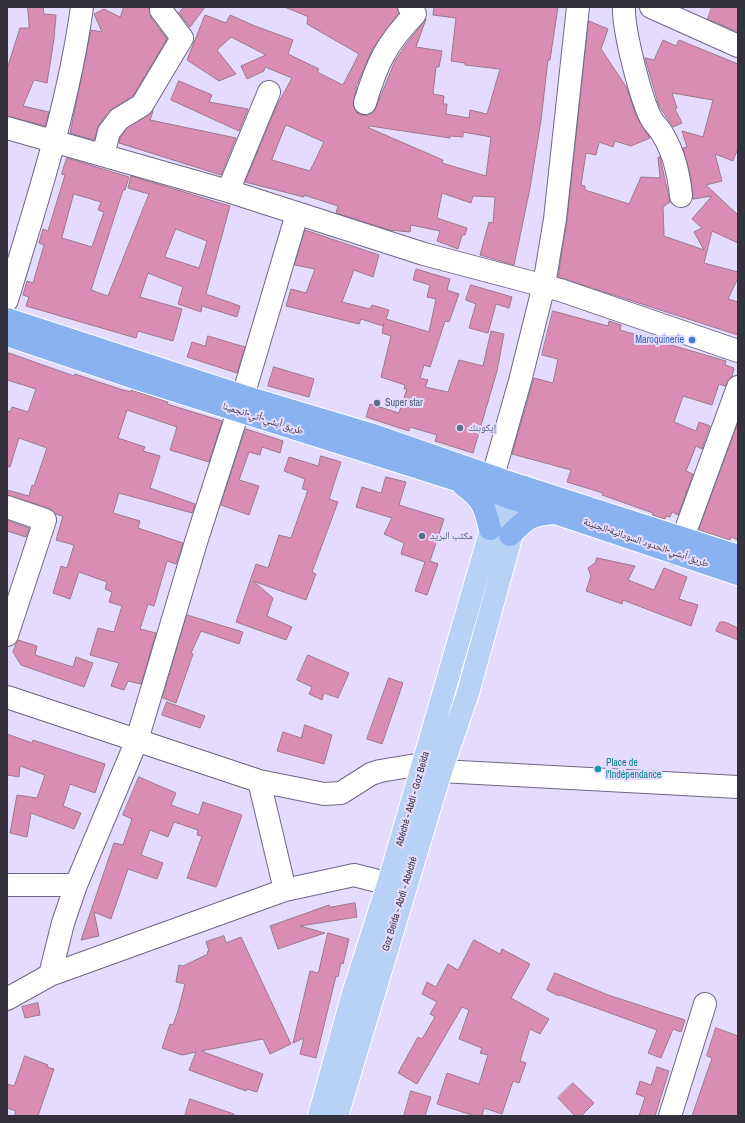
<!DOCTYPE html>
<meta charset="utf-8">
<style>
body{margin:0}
#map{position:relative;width:745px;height:1123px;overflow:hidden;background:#e5dbfe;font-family:"Archivo Narrow",sans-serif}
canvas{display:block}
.frame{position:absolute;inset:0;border:8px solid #34303e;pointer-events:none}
</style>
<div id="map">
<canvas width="745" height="1123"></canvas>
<div class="frame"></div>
</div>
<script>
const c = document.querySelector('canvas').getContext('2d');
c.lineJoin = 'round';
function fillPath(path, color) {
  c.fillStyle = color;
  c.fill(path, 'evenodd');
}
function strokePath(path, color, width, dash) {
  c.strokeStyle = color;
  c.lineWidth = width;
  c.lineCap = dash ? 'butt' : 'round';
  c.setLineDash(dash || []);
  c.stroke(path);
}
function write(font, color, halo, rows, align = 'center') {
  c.font = font + ' "Archivo Narrow","Noto Naskh Arabic",sans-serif';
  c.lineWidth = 4;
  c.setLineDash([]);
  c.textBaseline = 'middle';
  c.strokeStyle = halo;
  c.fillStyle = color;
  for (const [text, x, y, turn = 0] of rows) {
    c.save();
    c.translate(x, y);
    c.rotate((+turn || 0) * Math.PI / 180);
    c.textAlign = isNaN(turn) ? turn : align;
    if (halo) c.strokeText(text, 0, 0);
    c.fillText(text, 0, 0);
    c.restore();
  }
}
const building = new Path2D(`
 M28,7H43L44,14L56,15L54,39L47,83L34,80L23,106L49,112L45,126L7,116V69L20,28H29Z
 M124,7H149L151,18L167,39L133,96L109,111L99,125L94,140L70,133L91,30L102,32L94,14L104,9L120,17Z
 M184,7H205L190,27L179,13Z
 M285,7H397L399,13L373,48L357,85L353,105L356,112L362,115H368L374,112L395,61L407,43L426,19L416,47L442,51L439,67H436L433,94L444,96L443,104H447L446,114L469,118L470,110L487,114L500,69L465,65V63L451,61L456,18L433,15L434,7H558L550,60H548L541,120L530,188L514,265L480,255L489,222L493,223L495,197L473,196L471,203L442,193L437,218L467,228L465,235H462L458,249L437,241L440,231L411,225L410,232L389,230L336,213L338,206L304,195V197L245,182L276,107L292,78L265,67L264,71L247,79L241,66L266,55L231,37L217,50L236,74L219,81L187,60L205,15L226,23L230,15L255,26L293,40L288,54L319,69L317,72L343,85L359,54L307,24L308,17ZM286,125L324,142L310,171L272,160ZM370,126L450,138V136L463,137V132L491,137L486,176L442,163L443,160L369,128Z
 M712,7H738V32L708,19Z
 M589,21L608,29L601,49L627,88L636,116L650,138L631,146L615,141L613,147L599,142L596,155L586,153L581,185L585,186V190L629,204L641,177L660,178L658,157H660L670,202L663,207L664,236L704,250L694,232L702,228L692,219L712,196L693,199L691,178L683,148L687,147L682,131L703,137L713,100L672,93L677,108L675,109L682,123L673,127L659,106L645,58L654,60L663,40L676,46L679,40L738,64V148L733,161L715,154L722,181L706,185L738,215V243L712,231L704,263L738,272V278L728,299L738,302V335L558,277L567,220Z
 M179,81L212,95L209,102L248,109L239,131L171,100Z
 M153,111L150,120L236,138L221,175L119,143L120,138L127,128Z
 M67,158L129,177L125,190H123L91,290L108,296L149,194L128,188L131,176L230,206L206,294L240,306L237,317L202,306L201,312L178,304L183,287L148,273L140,297L182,309L173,341L138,331L136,338L26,306L29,297L23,295L27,281L33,283L44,245L39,243L43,229L48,231L65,175L62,174ZM74,194L101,202L98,210L104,212L92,247L62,238ZM176,229L207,241L199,268L165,257Z
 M305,230L379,255L373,277L354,270L342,302L370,309L372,305L389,310L386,319L429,332L436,299L427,297L430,285L413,280L416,269L450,279L447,290L459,294L449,322L445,321L430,367L424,365L420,378L428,380L425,387L448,392L459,360L483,366L491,331L504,334L497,371L473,453L435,441L437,435L410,427L409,431L366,417L370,404L399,413L407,389H404L405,385L381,377L391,336L382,333L384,323L383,326L361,319L359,324L286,306L291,289L306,293L315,269L295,265Z
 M471,285L512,297L509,308L496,304L488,333L469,328L476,304L466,300Z
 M553,311L608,326L609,321L621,325L620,330L726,361L725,365L734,368L732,377L725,386L719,384L712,405L683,396L674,422L696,431L699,422L710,426L702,449L696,446L686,471L693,474L678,515L672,512L670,517L666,516L665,519L652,515L653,513L602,495L603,493L567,482L571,470L512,454L534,378L553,383L558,359L542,355Z
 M208,336L245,347L237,373L187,357L192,342L205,346Z
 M9,353L74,376L75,374L120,389L131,392V390L168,402L167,404L222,421L209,462L170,450L177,427L127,410L118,438L145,447L143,451L160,456L150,488L195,504L192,513L119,493L113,513L140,521L138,528L183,543L176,564L167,561L154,606L148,604L140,629L156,633L141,684L128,681L124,690L111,686L119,663L90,655L98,628L114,632L122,606L109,602L112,592L105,589L107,582L79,572L70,599L53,593L61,566L67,568L74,545L56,540L63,516L55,514L49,508L7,495V490L29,496L32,485L34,486L47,448L19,438L10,467L7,466V411L10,412L12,407L28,412L36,389L7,380V361Z
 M274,367L314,379L309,397L268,386Z
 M738,423V540L731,537L730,540L699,530Z
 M246,429L283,441L280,453L262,447L260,455L249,452L239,480L259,486L249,515L221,505Z
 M321,456L341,462L329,499L338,502L312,572L316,574L306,600L253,581L273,598L267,616L292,627L286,640L236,622L256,564L268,568L279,535L291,538L308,490L302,489L305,479L284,471L289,457L318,466Z
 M386,477L406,482L399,505L444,519L430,561L438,564L427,595L415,591L425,562L401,554L404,543L384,534L392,518L356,507L362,487L381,493Z
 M7,520L29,528L26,537L7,531Z
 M597,558L635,566L628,580L654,590L664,568L687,577L679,599L698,605L691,626L623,600L622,604L586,591L591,576L588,568L595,563Z
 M187,615L243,632L239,644L201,631L191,653L193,654L176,703L163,698Z
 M720,622H725L738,628V640L716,631Z
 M18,640L37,646L35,655L73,667L76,657L93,663L84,687L21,665L13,652Z
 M308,655L349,673L338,698L324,693L322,700L309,694L312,687L297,680Z
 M389,678L403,683L382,744L367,739Z
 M167,702L205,716L200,728L162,715Z
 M305,725L332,735L324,764L277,751L283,732L301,738Z
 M7,734L32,743L33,740L105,764L95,793L70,784L63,806L81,813L74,829L31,813L27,837L10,833L17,795L37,798L45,775L20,766L19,777L7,775Z
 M139,777L176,793L171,805L199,815L203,802L242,815L219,880L216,887L187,878L202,836L197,835L198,830L174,822L168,837L150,830L141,855L163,863L157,879L128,869L111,919L94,912L99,936L81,940L114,843L123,845L132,819L123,815Z
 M355,903L357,917L300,926L325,933L278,949L270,926L329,905L330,907Z
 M328,933L349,939L343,964L341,963L338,977L336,976L316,1058L300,1054L304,1038L293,1043L310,971L318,973Z
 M224,936L226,943L241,937L291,1044L270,1054L263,1039L201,1051L263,1074L257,1092L247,1089L246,1091L189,1070L196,1052L182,1055L162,1048L170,1024L173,1025L178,1011L185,984L176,982L179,965L183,966L208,954L207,952L209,951L206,942Z
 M474,940L500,954L502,949L530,964L511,998L549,1019L540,1034L530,1029L520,1061L526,1063L519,1083L513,1081L502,1114L484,1108L482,1116H475L437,1104L447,1073L479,1084L488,1055L480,1053L482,1048L459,1039L469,1010L462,1007L417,1084L398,1073L418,1037L422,1039L435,1017L430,1014L437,1002L422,994L427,982L436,987L448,964L458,970Z
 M555,973L608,995L685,1020L681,1032L673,1029L661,1058L648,1053L657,1030L560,995L559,996L547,990Z
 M38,1003L40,1015L25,1018L22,1007Z
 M716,1028L738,1036V1116H692L712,1058L707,1056Z
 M25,1056L48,1065L47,1067L54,1069L38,1116H14L16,1111L7,1108V1084L14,1086Z
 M657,1067L669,1071L655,1116H639L645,1097L636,1094L640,1081L651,1085Z
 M573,1083L594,1103L581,1116H575L558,1098Z
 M411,1091L431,1097L425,1116H404Z
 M190,1099L234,1114V1116H185Z`);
const minor = new Path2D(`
 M624,7C623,29 641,101 652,120C655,125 660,129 663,135C674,153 679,175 681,196
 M651,7L738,46
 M365,103C377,63 386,44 415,14L409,7
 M7,128L228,191L424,254L560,290L738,351
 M103,155L109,132L119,119L142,105L182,38L161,10
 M228,191L269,92
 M7,300C36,204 68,108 82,7
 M493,476L520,381L544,285L555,219L578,7
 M7,507L45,520L7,635
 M677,554L738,387
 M7,697L259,781L324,794L341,793L371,774L380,771L422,764L441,771L738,787
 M259,781L285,890
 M7,885H76
 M50,975L63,923L76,885L137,740L196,542L243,396L297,214
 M7,999L50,975L285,890L354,875L405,888
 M670,1116L705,1004`);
const major = new Path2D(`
 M319,1116L352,997L388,884L505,481
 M337,1116L441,771L468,693L525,487`);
const highway = new Path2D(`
 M7,319L243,396L370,434L505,481L738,556
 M7,335L138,379L457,480L738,574
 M463,485C483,500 484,505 490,529
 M510,535C526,519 530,515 553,513`);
const markers = [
 [692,340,4,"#3f7fe0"],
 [377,403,4,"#5c6f8a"],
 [460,428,4,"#5c6f8a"],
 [422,536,4,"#5c6f8a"],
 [598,769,4,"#0f9aa8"]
];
const shopNames = [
 ["Maroquinerie",684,340]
];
const serviceNames = [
 ["Super star",385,403],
 ["إيكوبنك",468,428],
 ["مكتب البريد",430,536]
];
const streetNames = [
 ["طريق أبشي-أتي-انجمينا",263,419,18],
 ["طريق أبشي-الحدود السودانية-الجنينة",646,543,19],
 ["Abéché - Abdi - Goz Beïda",413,799,-74],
 ["Goz Beïda - Abdi - Abéché",400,904,-73]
];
const cultureNames = [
 ["Place de",606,763],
 ["l'Indépendance",606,775]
];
fillPath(building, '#d98db4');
strokePath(building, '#9b788a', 1);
strokePath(minor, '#6f6686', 24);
strokePath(major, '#fff', 24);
strokePath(highway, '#fff', 24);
strokePath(minor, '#fff', 22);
strokePath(major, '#b8d1f6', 22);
strokePath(highway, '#88b3f0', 22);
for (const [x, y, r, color] of markers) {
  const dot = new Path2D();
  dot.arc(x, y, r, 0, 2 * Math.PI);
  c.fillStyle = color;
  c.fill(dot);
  strokePath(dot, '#e5dbfe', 1.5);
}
write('10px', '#366cbe', '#e5dbfe', shopNames, 'right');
write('10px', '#4e5e75', '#e5dbfe', serviceNames, 'left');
write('10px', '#34303e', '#e5dbfe', streetNames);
write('10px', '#0d838f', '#e5dbfe', cultureNames, 'left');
</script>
